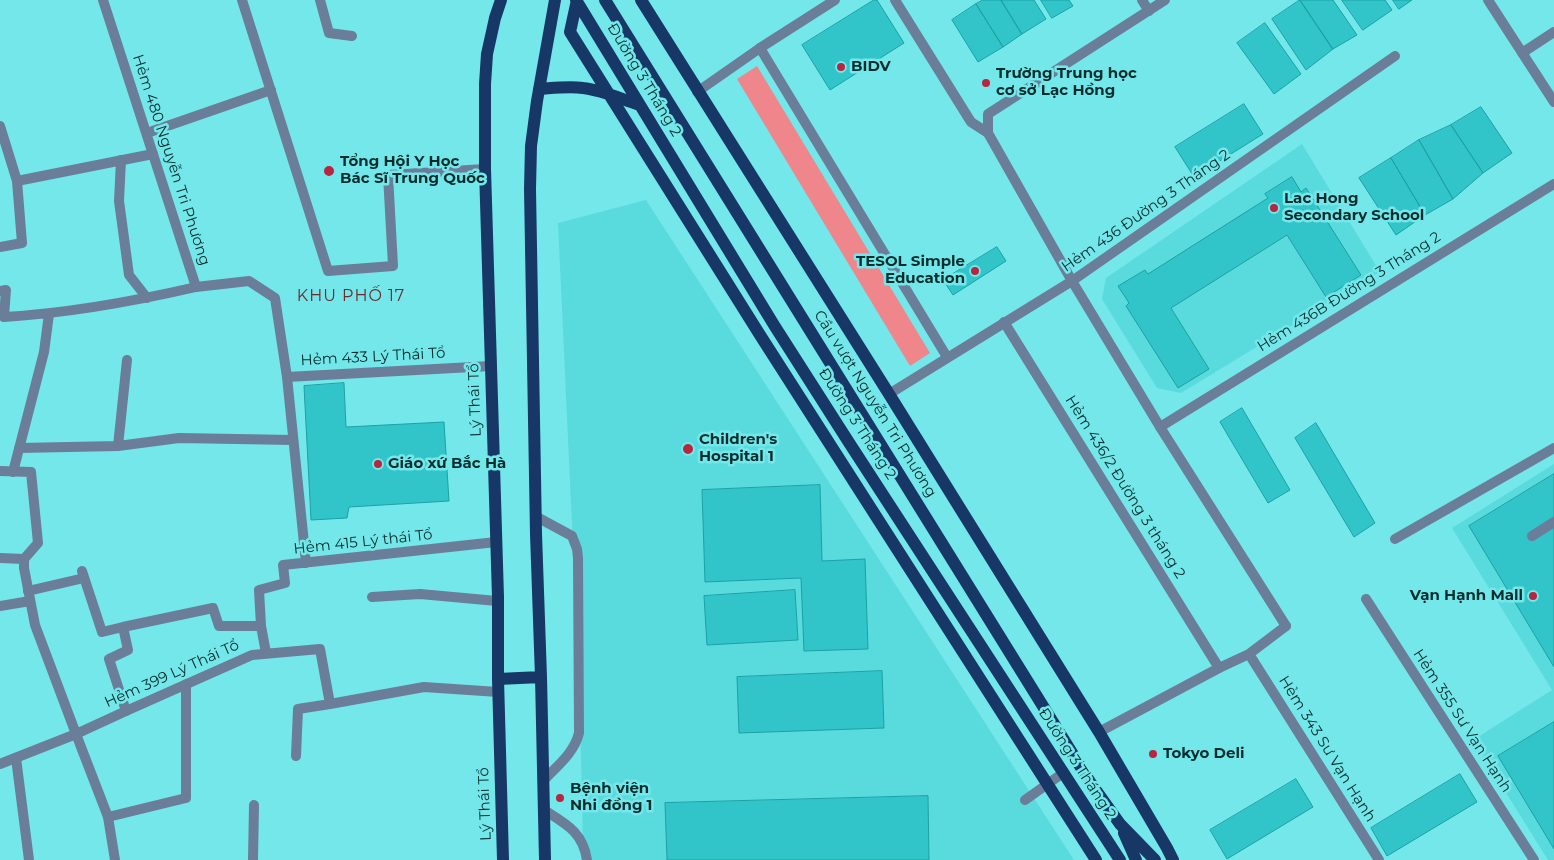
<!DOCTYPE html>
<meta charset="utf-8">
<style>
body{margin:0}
canvas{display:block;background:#73e7ea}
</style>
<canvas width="1554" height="860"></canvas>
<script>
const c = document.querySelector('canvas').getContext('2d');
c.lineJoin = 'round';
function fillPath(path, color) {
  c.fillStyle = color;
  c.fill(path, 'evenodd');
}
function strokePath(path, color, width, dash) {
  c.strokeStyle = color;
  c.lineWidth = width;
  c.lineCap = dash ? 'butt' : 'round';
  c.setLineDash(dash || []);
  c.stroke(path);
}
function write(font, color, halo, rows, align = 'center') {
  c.font = font + ' Montserrat,sans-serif';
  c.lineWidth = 5;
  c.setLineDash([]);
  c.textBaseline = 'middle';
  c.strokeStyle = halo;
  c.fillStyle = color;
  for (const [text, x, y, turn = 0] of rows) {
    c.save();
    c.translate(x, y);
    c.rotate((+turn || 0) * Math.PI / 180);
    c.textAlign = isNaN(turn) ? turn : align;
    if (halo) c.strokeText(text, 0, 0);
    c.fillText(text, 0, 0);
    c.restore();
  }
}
const built = new Path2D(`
 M1302,144L1380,272L1181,393L1157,388L1102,299L1106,278Z
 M646,200L1074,860H587L583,844L579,676L558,223Z
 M1554,464V860H1548L1473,740L1552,690L1452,528Z`);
const green = new Path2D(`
 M757,66L930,353L910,366L737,79Z`);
const building = new Path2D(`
 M874,0H877L904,43L830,90L802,45Z
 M983,0H1001L1022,34L1003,47L976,4Z
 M1001,0H1034L1046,19L1022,34Z
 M1041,0H1069L1073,6L1052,18Z
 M1300,0H1333L1357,35L1333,49Z
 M1300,0L1333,49L1306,70L1272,19Z
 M1342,0H1385L1392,10L1363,30Z
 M1393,0H1412L1399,9Z
 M976,4L1003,47L978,62L952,20Z
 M1265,23L1301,74L1274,94L1237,43Z
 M1244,104L1263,134L1194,177L1175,147Z
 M1481,107L1512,153L1483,173L1451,125Z
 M1451,125L1483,173L1453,199L1419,140Z
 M1419,140L1453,199L1425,215L1391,158Z
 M1391,158L1425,215L1396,235L1359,178Z
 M1292,177L1301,192L1306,188L1361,275L1326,297L1287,235L1171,308L1209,369L1178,388L1126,306L1129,303L1118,286L1145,270L1148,274L1268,198L1265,194Z
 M997,247L1006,261L953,295L943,280Z
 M344,383L346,427L444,422L449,501L349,507L347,518L311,520L304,386Z
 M1242,408L1290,490L1268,503L1220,422Z
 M1316,423L1375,523L1354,537L1295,438Z
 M1554,474V667L1469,526Z
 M820,485L822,561L865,559L868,649L804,651L801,578L705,582L702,490Z
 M795,590L798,640L707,645L704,596Z
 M882,671L884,728L739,733L737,677Z
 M1554,722V849L1498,756Z
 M1460,774L1477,802L1387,856L1371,828Z
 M1296,779L1313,807L1227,859L1210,830Z
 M928,796L929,860H667L665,803Z`);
const lane = new Path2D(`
 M895,0L971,122L988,133
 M1142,0L1149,11
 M760,48L947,357
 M147,133L271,90
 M0,247L22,243L17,181L153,154
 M1072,281L1160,427L1286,626
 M0,291L6,290L4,317
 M1004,322L1219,668L1099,732
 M0,471L31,472L38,543L24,559V568L35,625L76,734
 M535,516L572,536L577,549L578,558L579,733C574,753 558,765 544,780
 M1532,536L1554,522
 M1395,539L1554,448
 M0,764L76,734L126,711
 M1025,800L1063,773
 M544,810C566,824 583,832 587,860
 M108,817L186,798V684`);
const street = new Path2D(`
 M242,0L328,271L393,266L388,175L485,169
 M320,0L329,33L352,36
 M1488,0L1554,102
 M1522,53L1554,32
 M697,92L760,48L835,0
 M0,126L17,181
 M121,160L119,201L129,275L147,298
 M1072,281L988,133V114L1165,0
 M196,287L249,281L275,298L287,377L306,563
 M4,317C70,313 131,302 196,287L103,0
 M287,377L491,366
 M889,394L1072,281L1395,56
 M1160,427L1554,184
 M118,446L127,360
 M19,448L118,446L179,438L293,440
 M13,472L44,352L49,314
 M0,558L24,559
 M82,571L102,632L123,627L128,650L109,659L126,711L252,655L320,649L330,704L424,687L498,692
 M28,591L84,578
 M372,597L420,594L497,601
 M1366,599L1534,860
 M0,606L30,601
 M261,626L259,590L285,583L283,565L496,542
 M123,627L213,608L219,626H261L266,653
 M1249,654L1379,860
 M1219,668L1249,654L1286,626
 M76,734L108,817L115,860
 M296,756L298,709L330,704
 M16,758L29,860
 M253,860L254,805`);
const primary = new Path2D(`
 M501,0L495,18L487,54L485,84V169L498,597V679L503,860
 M576,0L774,325L848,441L1120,860
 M577,0L570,32L760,335L1096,860
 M605,0L1090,782L1120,824L1155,860
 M641,0L889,394L1099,732L1167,848L1173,860
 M539,89C554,88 569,86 583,88C602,90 621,99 640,105
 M498,679L541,677
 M1124,833L1136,860
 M545,860L541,677L536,534L530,189L531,146L537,101L555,0`);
const markers = [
 [841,67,5,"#b7253f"],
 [986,83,5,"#b7253f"],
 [329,171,6,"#b7253f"],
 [1274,208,5,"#b7253f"],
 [975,271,5,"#b7253f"],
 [688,449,6,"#b7253f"],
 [378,464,5,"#b7253f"],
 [1533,596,5,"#b7253f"],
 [1153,754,5,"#b7253f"],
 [560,798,5,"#b7253f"]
];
const poiNames = [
 ["BIDV",851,67],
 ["Trường Trung học",996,74],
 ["cơ sở Lạc Hồng",996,91],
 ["Tổng Hội Y Học",340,162],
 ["Bác Sĩ Trung Quốc",340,179],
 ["Lac Hong",1284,199],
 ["Secondary School",1284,216],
 ["TESOL Simple",965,262,"right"],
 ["Education",965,279,"right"],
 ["Children's",699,440],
 ["Hospital 1",699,457],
 ["Giáo xứ Bắc Hà",388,464],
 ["Vạn Hạnh Mall",1523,596,"right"],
 ["Tokyo Deli",1163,754],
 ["Bệnh viện",570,789],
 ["Nhi đồng 1",570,806]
];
const streetNames = [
 ["Đường 3 Tháng 2",644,80,59],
 ["Hẻm 480 Nguyễn Tri Phương",171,160,72],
 ["Hẻm 436 Đường 3 Tháng 2",1146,211,-35],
 ["Hẻm 436B Đường 3 Tháng 2",1349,292,-32],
 ["Hẻm 433 Lý Thái Tổ",373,357,-3],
 ["Lý Thái Tổ",475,400,-92],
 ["Cầu vượt Nguyễn Tri Phương",875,404,58],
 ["Đường 3 Tháng 2",857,424,57],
 ["Hẻm 436/2 Đường 3 tháng 2",1125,487,58],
 ["Hẻm 415 Lý thái Tổ",363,542,-6],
 ["Hẻm 399 Lý Thái Tổ",172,674,-24],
 ["Hẻm 355 Sư Vạn Hạnh",1462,721,57],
 ["Hẻm 343 Sư Vạn Hạnh",1327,749,58],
 ["Đường 3 Tháng 2",1077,764,57],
 ["Lý Thái Tổ",485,804,-92]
];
const neighbourhoodNames = [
 ["KHU PHỐ 17",351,296]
];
fillPath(built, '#59dbde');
fillPath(green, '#ef868c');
fillPath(building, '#31c4c8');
strokePath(building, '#1ba2a5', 1);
strokePath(lane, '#6b7e99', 10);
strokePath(street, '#6b7e99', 10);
strokePath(primary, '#173867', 12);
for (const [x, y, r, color] of markers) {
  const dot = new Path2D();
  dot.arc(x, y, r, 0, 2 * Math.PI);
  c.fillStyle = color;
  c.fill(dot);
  strokePath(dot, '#73e7ea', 2);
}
write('bold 15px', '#052d2d', '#73e7ea', poiNames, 'left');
write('15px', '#052d2d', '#73e7ea', streetNames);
c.letterSpacing = '1px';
write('16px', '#6f282f', '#73e7ea', neighbourhoodNames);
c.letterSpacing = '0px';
</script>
